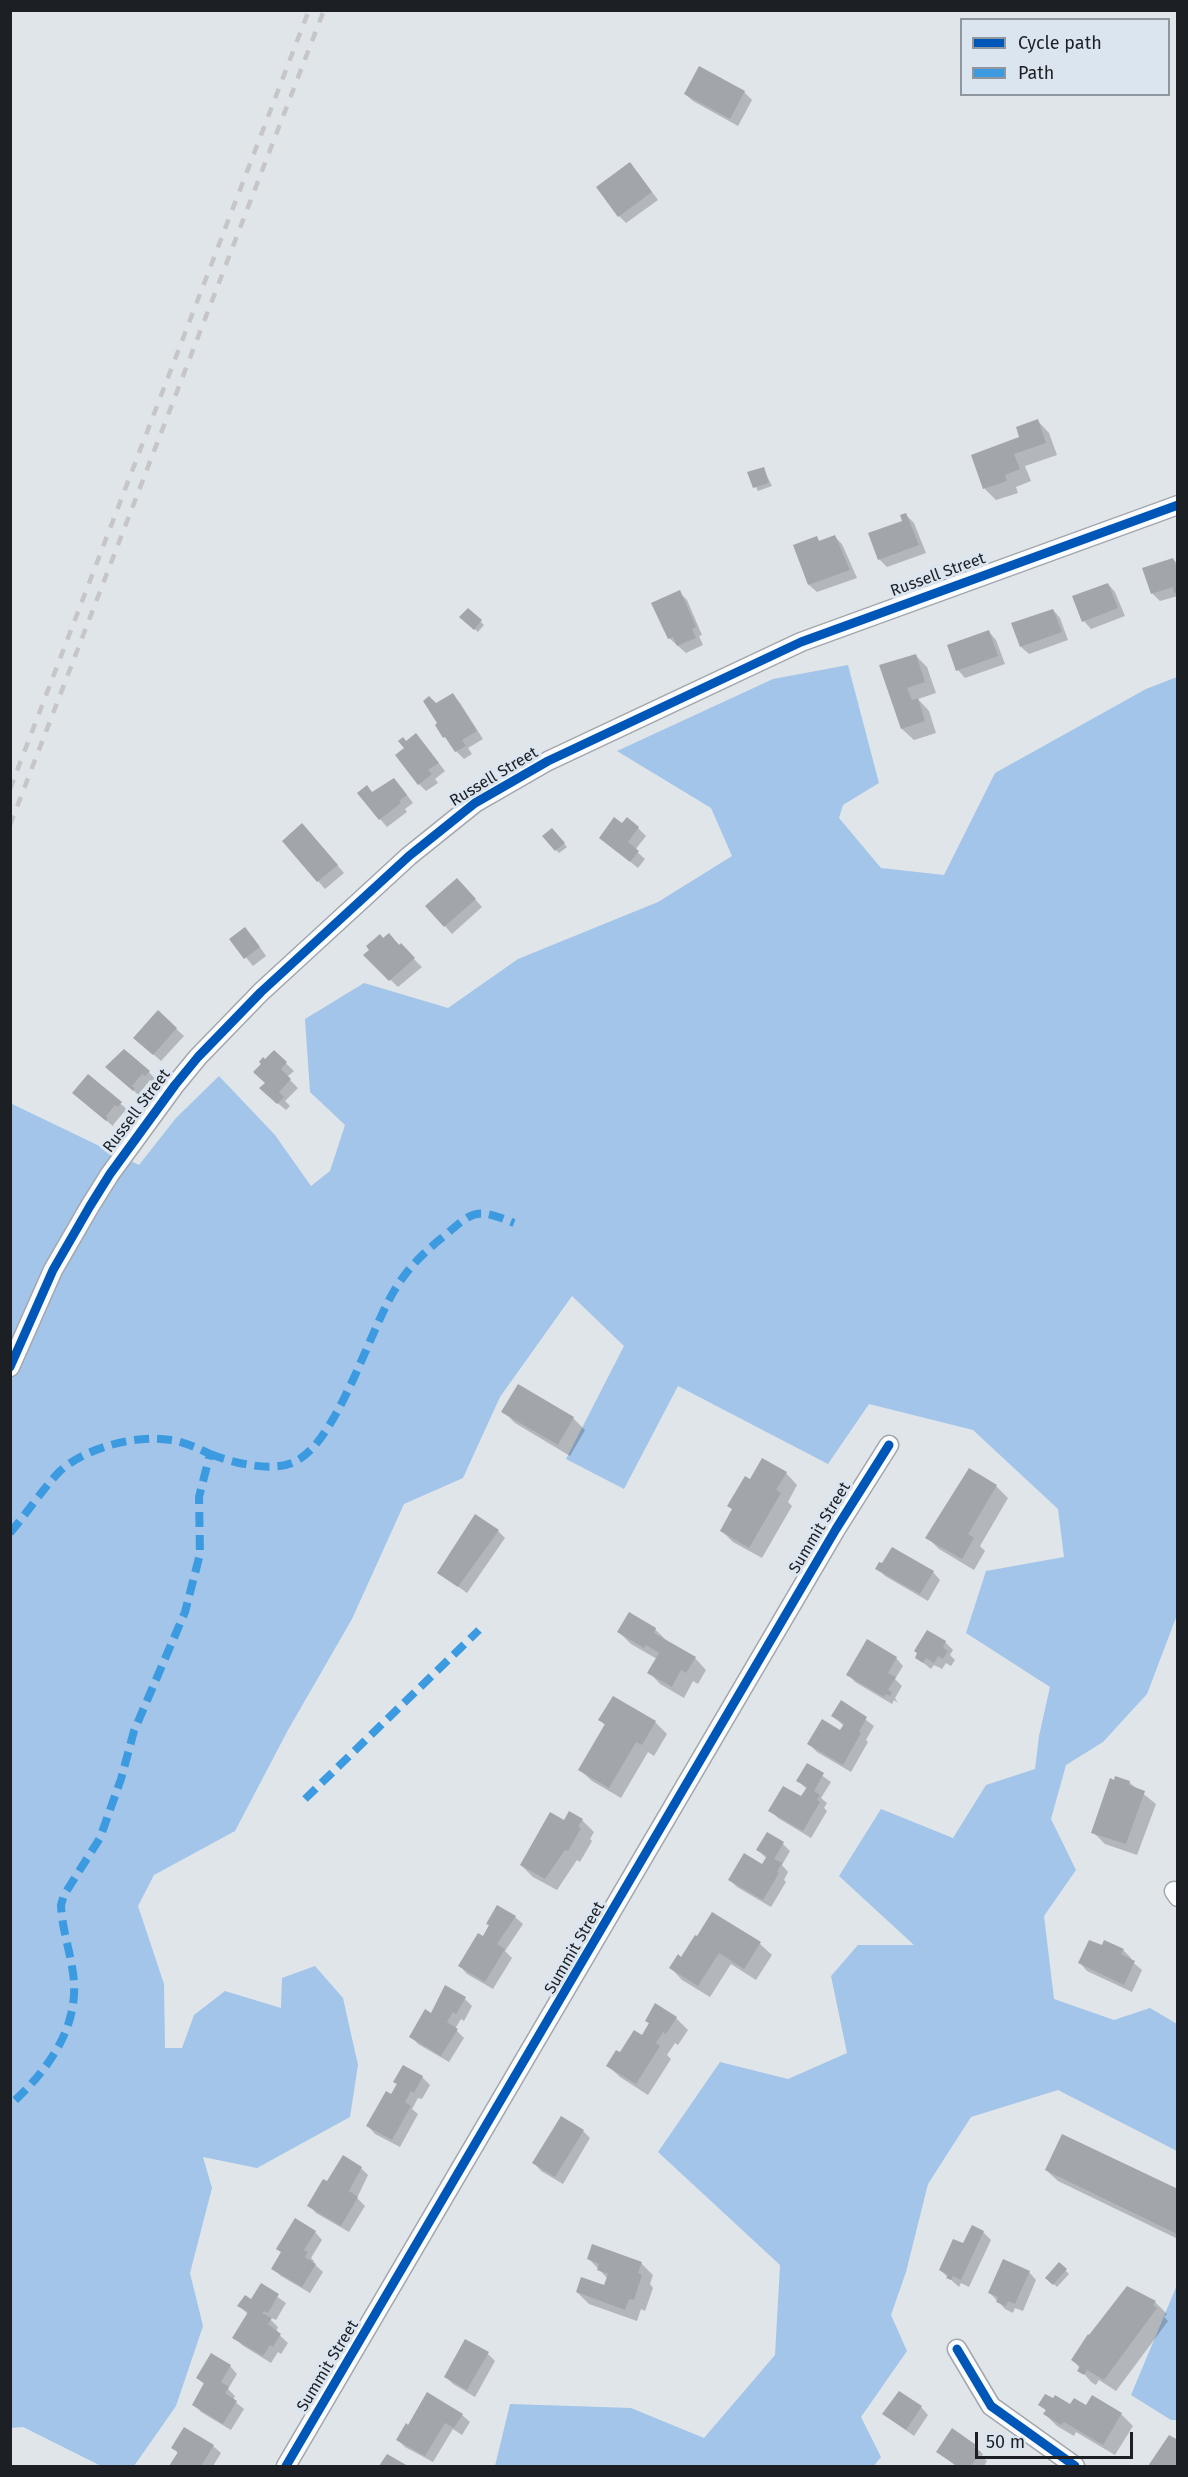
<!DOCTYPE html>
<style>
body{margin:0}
#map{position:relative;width:1188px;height:2477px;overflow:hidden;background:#e0e5ea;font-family:"Fira Sans",sans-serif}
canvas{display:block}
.frame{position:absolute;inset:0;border:12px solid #1c1f23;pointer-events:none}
.legend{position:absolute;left:960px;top:18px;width:210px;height:78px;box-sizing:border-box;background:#dbe5ef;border:2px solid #8f969d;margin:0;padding:8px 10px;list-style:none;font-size:18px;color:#1c1f23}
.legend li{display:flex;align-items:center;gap:12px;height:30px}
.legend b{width:30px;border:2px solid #8f969d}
.scale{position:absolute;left:975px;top:2432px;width:158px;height:27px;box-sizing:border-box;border:3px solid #1c1f23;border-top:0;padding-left:8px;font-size:18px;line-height:21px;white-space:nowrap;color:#1c1f23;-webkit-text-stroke:4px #dbe5ef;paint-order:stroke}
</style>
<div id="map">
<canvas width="1188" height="2477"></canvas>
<div class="frame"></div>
<ul class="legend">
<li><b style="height:8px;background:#0057b8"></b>Cycle path</li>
<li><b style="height:8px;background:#3c9be0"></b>Path</li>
</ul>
<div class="scale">50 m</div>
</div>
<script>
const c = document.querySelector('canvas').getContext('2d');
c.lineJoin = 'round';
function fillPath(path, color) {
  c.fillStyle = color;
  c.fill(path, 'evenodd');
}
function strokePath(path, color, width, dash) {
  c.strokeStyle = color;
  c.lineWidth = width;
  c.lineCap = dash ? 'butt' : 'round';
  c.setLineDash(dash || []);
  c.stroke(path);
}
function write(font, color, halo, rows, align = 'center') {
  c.font = font + ' "Fira Sans",sans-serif';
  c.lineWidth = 6;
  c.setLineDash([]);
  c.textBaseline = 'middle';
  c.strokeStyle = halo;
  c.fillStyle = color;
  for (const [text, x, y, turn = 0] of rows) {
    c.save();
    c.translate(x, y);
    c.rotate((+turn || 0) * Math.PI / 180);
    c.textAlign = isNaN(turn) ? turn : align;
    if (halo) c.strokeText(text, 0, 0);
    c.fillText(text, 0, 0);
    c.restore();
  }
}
const forest = new Path2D(`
 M848,665L879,783L843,805L839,818L881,868L944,875L995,773L1146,689L1177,677V1615L1147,1694L1103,1742L1066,1765L1051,1819L1076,1870L1044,1916L1054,1999L1114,2020L1150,2008L1177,2024V2151L1058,2090L971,2117L928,2184L906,2272L891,2315L907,2351L861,2417L881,2457L874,2466H495L510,2404L631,2408L704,2438L775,2355L780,2265L658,2152L720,2062L788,2079L847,2053L831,1976L858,1945H914L839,1876L881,1809L953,1838L986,1785L1035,1769L1039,1736L1050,1687L966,1633L986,1571L1064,1557L1058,1509L973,1430L869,1404L828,1464L678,1386L624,1489L566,1459L624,1346L572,1296L500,1397L463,1478L404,1504L352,1619L288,1730L235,1831L154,1875L138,1906L164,1984L165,2048H182L194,2015L225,1991L281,2008L282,1978L315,1966L343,1998L358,2065L350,2117L257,2168L203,2157L212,2188L190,2273L203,2326L176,2406L134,2466H101L23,2427L11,2428L10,1103L139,1165L176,1118L219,1076L275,1135L311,1186L330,1171L345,1125L310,1092L305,1019L364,983L448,1008L518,959L658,902L732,856L711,808L617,751L773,679Z
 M1177,2285L1178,2420H1171L1131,2395Z`);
const shadow = new Path2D(`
 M700,68L744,92L752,100L738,126L693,101L685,94Z
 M637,172L658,200L626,223L619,216Z
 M1038,421L1049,433L1057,455L1025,466L1031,481L1016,487L1018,493L996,500L985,489L973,456L1021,438Z
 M763,468L772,486L758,491L749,473Z
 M906,515L914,523L926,553L887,567L879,559Z
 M834,536L842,544L857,578L817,592L809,585L817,538L820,542Z
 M1173,559L1178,564V596L1160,601L1153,594L1144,569Z
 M1108,584L1115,592L1125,616L1091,629L1084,621Z
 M679,592L687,600L702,635L699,636L703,645L686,653L669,638Z
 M468,610L484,625L478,632L462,617Z
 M1053,610L1060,618L1068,640L1029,654L1021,647Z
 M989,632L996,640L1005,664L965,678L958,670Z
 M915,655L927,667L936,693L918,699L929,711L936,733L914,740L902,729L881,666Z
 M453,695L460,703L483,739L468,748L472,754L464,759L456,751L439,724L436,705Z
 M406,742L423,743L445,771L435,779L438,783L426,791L419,784L406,748Z
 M401,787L413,803L405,809L407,812L387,827L380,819L373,793Z
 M623,826L638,828L646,836L635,850L645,859L638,868L601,838Z
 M310,833L344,873L325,889L318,881Z
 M555,833L567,847L559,853L556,850Z
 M464,887L482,907L452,934L445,926Z
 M389,935L422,967L398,987L365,955Z
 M252,936L266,956L253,966L231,939Z
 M158,1012L184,1036L161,1061L143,1045Z
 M274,1052L294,1071L287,1077L298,1088L285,1101L290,1106L286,1110L269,1096L263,1064Z
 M149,1072L156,1080L154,1083L150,1080L139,1094L141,1097L114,1074Z
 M88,1076L129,1111L126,1114L124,1112L113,1125L114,1127L82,1100Z
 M518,1386L573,1418L585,1430L570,1456L515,1423L503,1411Z
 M786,1473L797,1485L788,1502L792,1506L762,1558L733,1542L722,1531L750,1481Z
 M996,1486L1008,1498L980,1546L985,1551L974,1570L939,1549L927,1537Z
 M498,1531L505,1538L467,1593L438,1572Z
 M877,1568L933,1572L940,1580L928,1601L885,1576Z
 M655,1629L667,1641L695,1658L706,1670L698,1684L693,1681L684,1698L660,1684L649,1672L657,1659L631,1644L619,1632Z
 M927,1632L945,1642L953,1650L950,1655L955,1660L951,1666L946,1663L942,1669L934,1665L931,1669L916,1657Z
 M896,1658L903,1666L895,1679L902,1686L895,1698L898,1703L894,1700L892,1704L855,1682L848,1674Z
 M613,1698L655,1722L667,1734L654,1756L648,1752L621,1798L592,1781L580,1770L606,1726L600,1720Z
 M842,1702L874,1726L866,1740L868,1742L851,1772L817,1752L809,1744L841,1732L844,1726L833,1716Z
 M807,1765L831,1782L821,1798L827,1803L824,1808L827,1811L811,1838L778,1818L770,1810L802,1798L807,1789L798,1781Z
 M1116,1778L1130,1783L1156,1804L1137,1855L1105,1844L1093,1832Z
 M582,1820L594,1832L590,1839L592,1841L580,1862L577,1860L557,1890L533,1877L521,1865L564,1822Z
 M783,1844L790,1851L782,1865L788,1872L784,1880L786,1882L771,1907L737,1887L730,1880L763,1866L767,1859L758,1850Z
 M713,1914L760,1944L772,1955L756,1980L731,1964L710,1997L682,1980L671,1968L682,1959L698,1938Z
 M515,1917L523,1924L505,1951L512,1958L493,1989L467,1974L460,1966L483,1938Z
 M1102,1947L1123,1950L1131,1958L1130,1960L1142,1970L1132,1992L1087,1971L1080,1963Z
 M465,1999L472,2006L464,2021L461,2019L455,2029L464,2038L449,2062L418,2044L411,2036L431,2015Z
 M676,2018L688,2030L678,2045L675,2043L667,2055L671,2059L648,2095L620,2077L608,2066L643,2037L650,2024L646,2021Z
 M404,2067L422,2077L430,2085L422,2099L418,2098L412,2109L418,2114L400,2147L375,2134L368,2126L391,2097Z
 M583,2131L590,2138L563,2184L541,2171L534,2163Z
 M361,2168L368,2175L357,2198L365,2206L349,2232L316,2213L309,2205Z
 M1046,2170L1178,2191V2239L1058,2181Z
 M315,2232L322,2240L311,2258L314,2261L313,2263L323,2272L310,2293L281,2276L273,2269Z
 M983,2232L991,2240L969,2287L961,2283L959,2287L940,2270L964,2245Z
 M589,2259L641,2263L653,2275L650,2284L653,2288L645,2311L641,2309L637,2321L589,2304L577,2292L605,2287L608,2279Z
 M1059,2264L1069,2274L1057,2287L1047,2277Z
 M1029,2272L1036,2280L1023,2311L1015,2308L1013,2313L1005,2309L990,2293Z
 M261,2285L286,2303L276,2320L267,2316L278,2327L276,2332L288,2343L281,2354L278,2352L271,2363L242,2345L234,2337L248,2314L239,2306L252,2301Z
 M1127,2288L1155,2302L1167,2314L1164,2317L1168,2321L1116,2391L1099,2380L1096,2385L1091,2382L1073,2360Z
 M488,2354L495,2361L475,2397L453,2384L445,2376Z
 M230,2366L237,2374L228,2389L235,2396L233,2400L244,2409L231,2430L201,2412L194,2404L205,2385L198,2378Z
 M1040,2405L1087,2407L1121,2414L1133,2426L1115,2455L1076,2432L1074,2436L1057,2426L1045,2414L1047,2411Z
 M921,2407L928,2415L914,2436L884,2414Z
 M462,2415L470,2422L462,2435L453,2429L433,2462L405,2447L398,2440Z
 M952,2430L983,2454L982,2456L987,2461L984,2466H956L938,2452Z
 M213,2446L221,2453L213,2466H171L179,2454L173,2448Z`);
const building = new Path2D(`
 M699,66L745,91L730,119L684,94Z
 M630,162L652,192L618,217L596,187Z
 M1038,419L1046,443L1014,454L1020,469L1005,475L1007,481L983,489L971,455L1019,437L1016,427Z
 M764,467L769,483L753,488L747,472Z
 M906,513L919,545L878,560L868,533L902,521L900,515Z
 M835,535L850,570L808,585L793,545L817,536L819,541Z
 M1173,558L1178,571V592L1174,593L1173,587L1151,594L1142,568Z
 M1108,583L1118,608L1082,622L1072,596Z
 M680,590L696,627L692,629L696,638L677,646L673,637L668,639L651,603Z
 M468,608L482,620L474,630L459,617Z
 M1053,609L1062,632L1020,647L1011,623Z
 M989,630L998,656L956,671L947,645Z
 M916,654L925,682L907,688L912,700L918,698L925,721L901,729L879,665Z
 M453,693L477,731L462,740L466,746L455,752L445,737L443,738L435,725L437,723L423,701L429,696L436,703Z
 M416,733L439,763L428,770L432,774L418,785L395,755L404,748L398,741L403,737L406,741Z
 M394,778L407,795L399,801L401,803L379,820L357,793L367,785L372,792Z
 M614,817L622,823L627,817L639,827L628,842L639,851L630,862L599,838Z
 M302,823L338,865L317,882L282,841Z
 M552,828L565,843L555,851L542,836Z
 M457,878L476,899L444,927L425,906Z
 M245,927L260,947L244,959L229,939Z
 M389,933L399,945L401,943L415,958L389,981L363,955L369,950L366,946L380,934L383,938Z
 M158,1010L177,1028L153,1055L133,1038Z
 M124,1049L150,1071L145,1076L142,1074L132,1086L135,1088L133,1091L105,1067Z
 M274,1050L287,1062L281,1069L291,1079L279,1092L284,1097L277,1104L259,1088L265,1083L253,1072L261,1064L259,1062L263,1057L265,1059Z
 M88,1074L122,1102L118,1107L115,1105L106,1116L108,1118L106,1121L72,1093Z
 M518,1384L574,1417L558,1445L501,1412Z
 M762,1458L787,1472L776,1490L781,1493L749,1548L720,1531L732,1509L727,1506L745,1476L750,1479Z
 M969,1468L997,1485L968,1534L974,1538L962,1559L925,1538Z
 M475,1514L499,1530L458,1587L437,1573Z
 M892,1547L934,1571L920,1594L875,1569L879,1562L882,1563Z
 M629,1612L656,1628L654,1633L696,1657L686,1673L681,1670L672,1687L647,1673L659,1653L646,1645L644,1648L617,1632Z
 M927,1630L946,1641L943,1648L948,1651L943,1659L938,1656L934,1663L926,1658L923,1663L915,1658L917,1653L914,1651Z
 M867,1639L897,1657L888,1673L896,1677L888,1690L892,1692L890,1696L886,1694L884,1697L846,1675Z
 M613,1696L656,1721L642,1745L636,1742L609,1788L578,1770L605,1724L598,1720Z
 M841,1700L867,1717L859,1732L861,1733L843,1765L807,1744L822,1719L840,1730L844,1724L831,1716Z
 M807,1763L824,1773L814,1791L820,1795L817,1800L820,1802L803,1831L768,1811L783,1786L801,1796L807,1787L796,1781Z
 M1115,1776L1130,1781L1129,1785L1145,1791L1126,1844L1091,1833L1110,1778L1114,1780Z
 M569,1811L583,1819L578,1827L581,1828L568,1851L565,1850L545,1879L520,1865L550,1812L564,1820Z
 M767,1832L784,1842L774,1859L782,1863L777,1872L779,1873L763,1900L728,1880L744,1853L762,1864L767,1856L756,1850Z
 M497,1905L516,1916L497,1944L505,1949L485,1982L458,1966L478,1933L483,1936L489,1925L486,1924Z
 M712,1912L761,1942L744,1969L719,1953L698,1986L669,1968L678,1954L681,1957L695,1935L697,1936Z
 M1089,1940L1102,1945L1104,1940L1124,1949L1121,1954L1135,1961L1124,1985L1078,1963Z
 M445,1985L466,1997L456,2014L453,2012L447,2022L458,2029L441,2056L409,2037L425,2009L431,2013Z
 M655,2003L677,2017L666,2034L663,2032L656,2043L660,2046L636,2084L606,2066L616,2050L620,2052L634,2030L642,2035L649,2023L645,2021Z
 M403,2065L423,2076L414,2093L411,2091L405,2102L411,2106L392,2140L366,2126L386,2091L391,2094L397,2084L393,2082Z
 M561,2116L584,2130L555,2177L532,2163Z
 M1062,2134L1178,2189L1177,2234L1045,2170Z
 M343,2155L362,2167L349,2191L358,2197L341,2226L307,2206L323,2179L327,2181Z
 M295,2218L316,2231L304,2250L308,2252L305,2257L316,2264L302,2287L271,2269L281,2252L276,2249Z
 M972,2225L984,2231L961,2280L953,2276L951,2280L946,2278L948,2275L939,2270L953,2239L963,2243Z
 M592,2244L642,2262L638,2273L642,2275L634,2300L629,2299L625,2310L576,2292L581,2277L604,2285L608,2274L597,2270L599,2264L587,2259Z
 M1003,2259L1030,2271L1015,2304L1008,2301L1006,2306L996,2302L998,2297L988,2293Z
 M1059,2262L1067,2269L1053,2285L1045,2278Z
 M261,2283L279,2294L268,2313L264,2311L262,2313L272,2318L268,2324L281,2334L273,2347L270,2345L263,2356L232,2338L248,2312L237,2306L245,2295L251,2299Z
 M1127,2286L1156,2301L1153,2305L1157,2308L1104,2380L1087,2370L1084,2375L1077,2371L1080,2366L1071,2360L1088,2334L1089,2335Z
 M465,2339L489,2352L467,2390L444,2377Z
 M211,2353L231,2365L221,2382L229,2387L225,2393L237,2401L223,2424L192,2405L204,2383L196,2378Z
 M899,2391L922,2406L906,2430L882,2414Z
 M427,2392L463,2414L454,2428L445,2423L425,2456L396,2440L406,2423L408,2425Z
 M1045,2394L1053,2398L1055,2395L1070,2404L1074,2398L1086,2405L1092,2395L1122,2413L1103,2445L1064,2422L1061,2425L1043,2414L1046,2410L1038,2405Z
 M184,2427L214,2445L201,2466H169L178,2452L171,2448Z
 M952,2428L976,2445L974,2448L981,2452L971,2466H957L936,2452Z
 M1169,2435L1178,2440V2466H1148Z
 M387,2454L408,2466H379Z`);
const street = new Path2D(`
 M10,1367L53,1270L90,1206L110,1174L175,1085L198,1057L261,992L409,856L475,803L548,761L801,642L1178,505
 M1174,1891L1178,1897
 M957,2349L991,2406L1075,2466
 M286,2466L836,1529L889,1445`);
const rail = new Path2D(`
 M10,789L309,10
 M10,825L324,10`);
const quiet = new Path2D(`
 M210,1454C234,1463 275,1474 298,1460C338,1437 369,1333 394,1291C407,1269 423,1253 443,1237C474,1211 474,1207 514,1223
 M10,1533C27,1513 41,1491 59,1472C84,1448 137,1434 171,1440C185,1442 197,1448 210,1454L199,1497L200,1554L185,1612L134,1731L121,1779L100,1838L64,1895L61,1905C62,1931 72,1956 74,1982C77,2032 45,2073 10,2105
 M305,1799L479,1630`);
const cycleway = new Path2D(`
 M10,1367L53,1270L90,1206L110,1174L175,1085L198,1057L261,992L409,856L475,803L548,761L801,642L1178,505
 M957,2349L991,2406L1075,2466
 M286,2466L836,1529L889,1445`);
const streetNames = [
 ["Russell Street",938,575,-20],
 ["Russell Street",494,777,-31],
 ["Russell Street",137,1111,-53],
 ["Summit Street",820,1528,-59],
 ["Summit Street",575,1948,-60],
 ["Summit Street",328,2366,-59]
];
fillPath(forest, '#a2c5e9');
fillPath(shadow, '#0003');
fillPath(building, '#a2a6aa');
strokePath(street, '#a3a7ab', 21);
strokePath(street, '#fafbfc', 18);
strokePath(rail, '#c6c6c8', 4.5, [10, 10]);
strokePath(quiet, '#3c9be0', 8, [15, 8]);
strokePath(cycleway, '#0057b8', 9);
write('16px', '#1c1f23', '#dbe5ef', streetNames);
</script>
